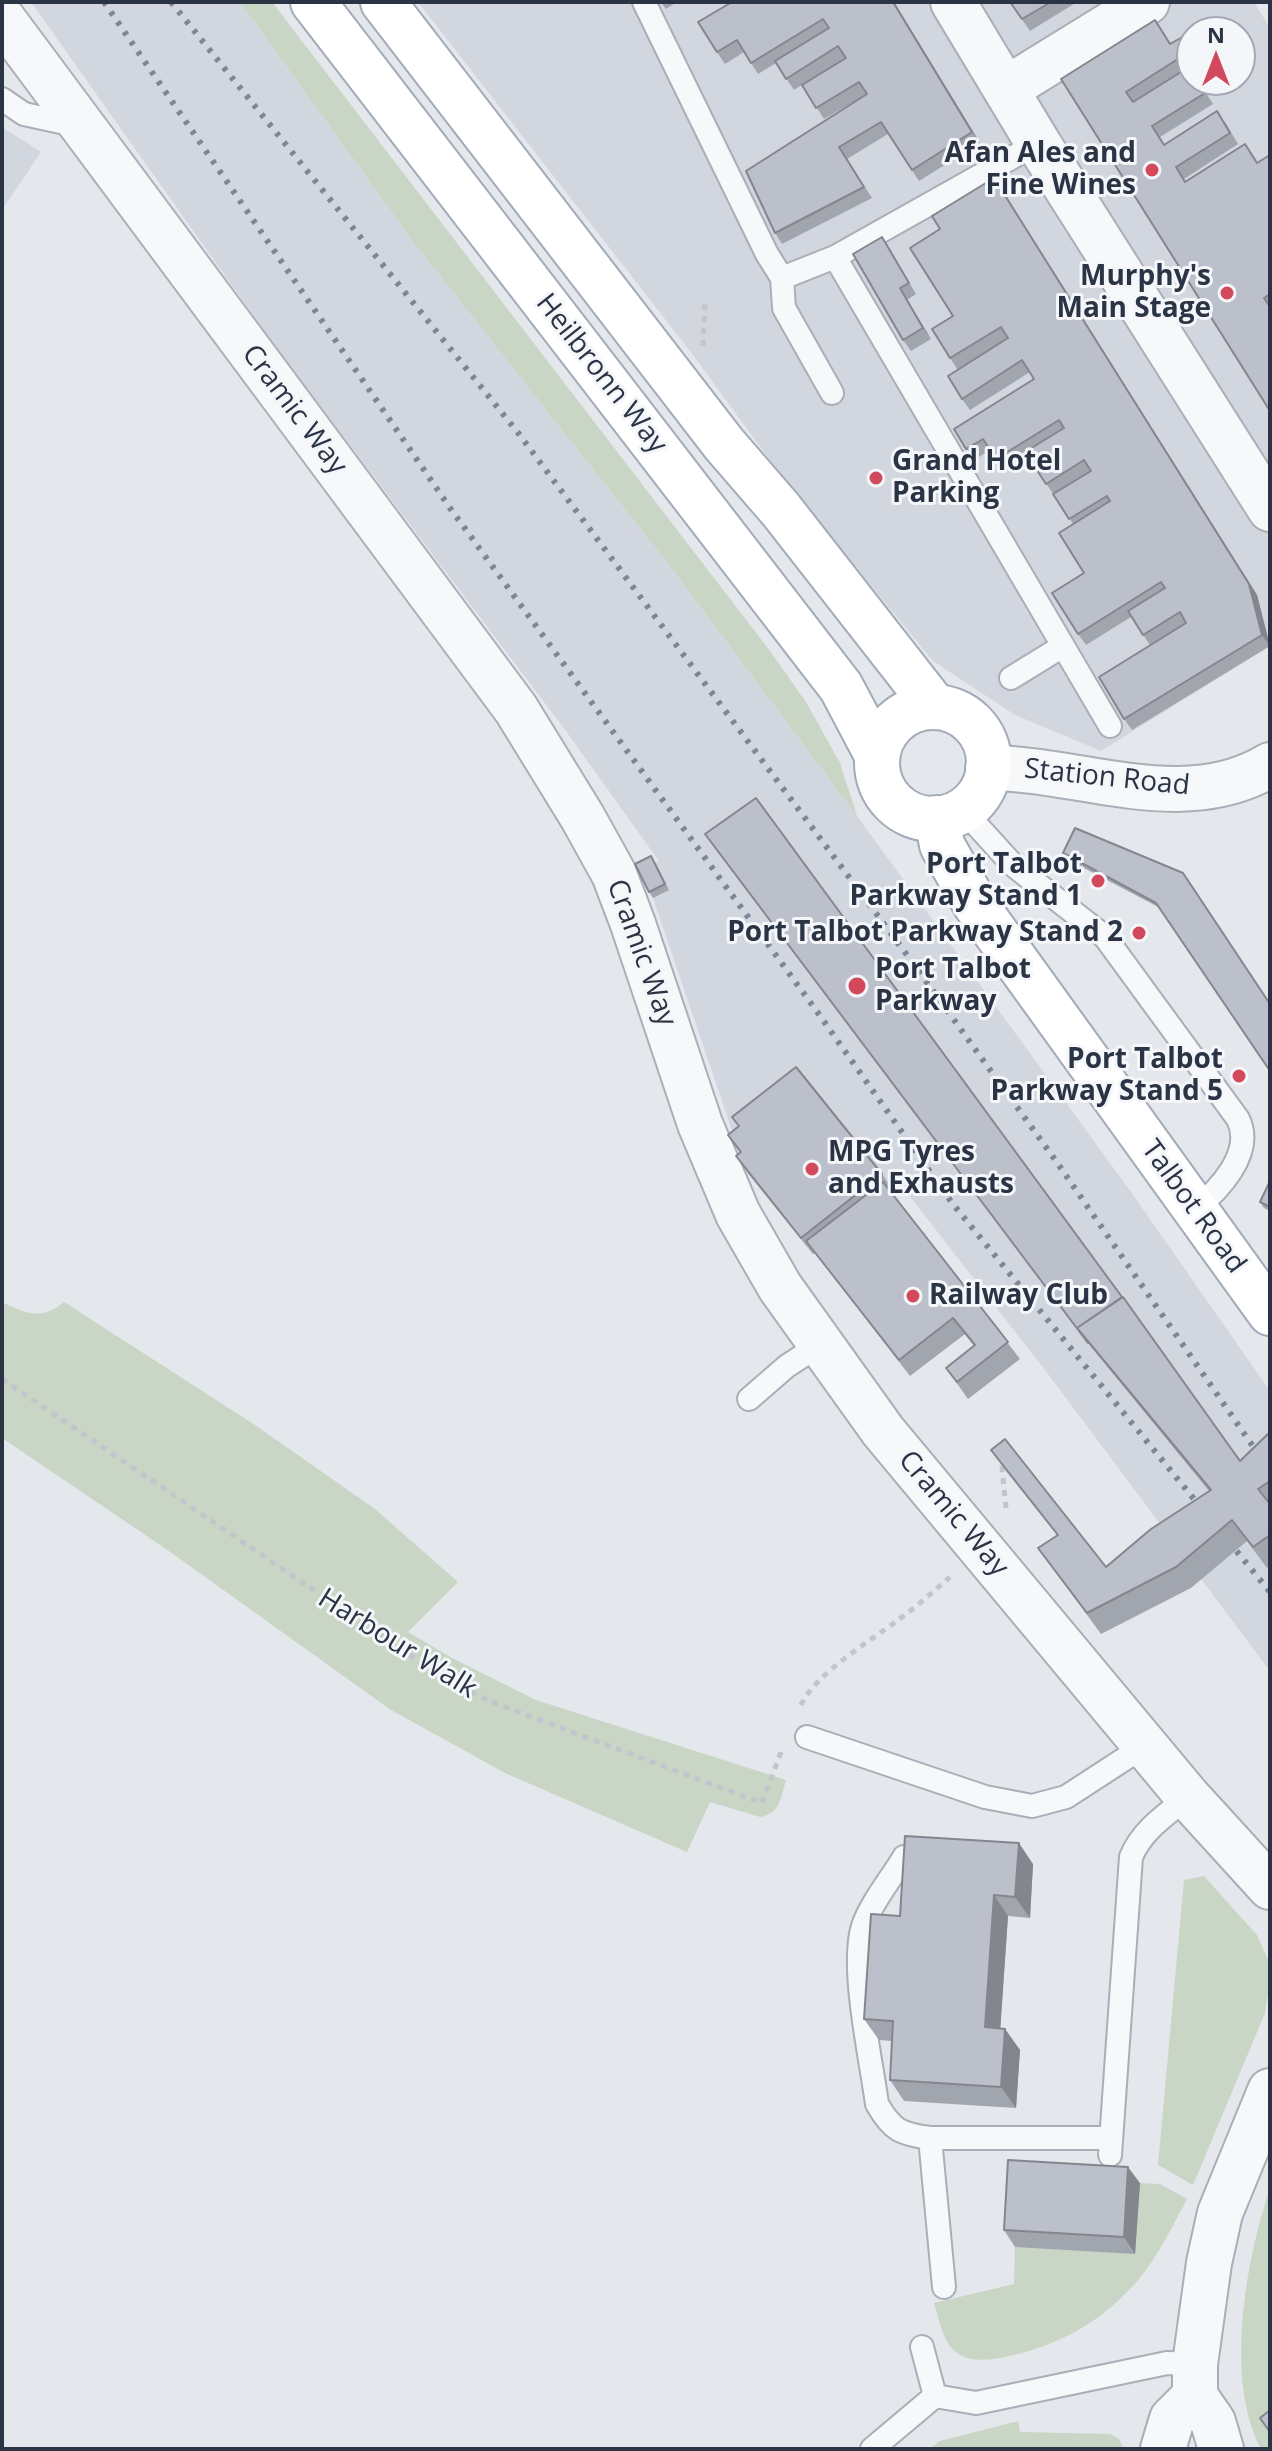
<!DOCTYPE html>
<style>
body{margin:0}
#map{position:relative;width:1272px;height:2451px;overflow:hidden;background:#e4e7ec;font-family:"Open Sans",sans-serif}
canvas{display:block}
.frame{position:absolute;inset:0;border:4px solid #2b3445;pointer-events:none}
.north{position:absolute;left:1176px;top:16px;width:80px;height:80px;box-sizing:border-box;background:#f4f6f9;border:2px solid #a4a8b1;border-radius:50%;rotate:0deg;font-size:22px;font-weight:700;line-height:32px;text-align:center;color:#2b3445}
.north::after{content:'';display:block;margin:auto;width:28px;height:36px;background:#d1495b;clip-path:polygon(50% 0,100% 100%,50% 72%,0 100%)}
</style>
<div id="map">
<canvas width="1272" height="2451"></canvas>
<div class="frame"></div>
<div class="north">N</div>
</div>
<script>
const c = document.querySelector('canvas').getContext('2d');
c.lineJoin = 'round';
function fillPath(path, color) {
  c.fillStyle = color;
  c.fill(path, 'evenodd');
}
function strokePath(path, color, width, dash) {
  c.strokeStyle = color;
  c.lineWidth = width;
  c.lineCap = dash ? 'butt' : 'round';
  c.setLineDash(dash || []);
  c.stroke(path);
}
function write(font, color, halo, rows, align = 'center') {
  c.font = font + ' "Open Sans",sans-serif';
  c.lineWidth = 6;
  c.setLineDash([]);
  c.textBaseline = 'middle';
  c.strokeStyle = halo;
  c.fillStyle = color;
  for (const [text, x, y, turn = 0] of rows) {
    c.save();
    c.translate(x, y);
    c.rotate((+turn || 0) * Math.PI / 180);
    c.textAlign = isNaN(turn) ? turn : align;
    if (halo) c.strokeText(text, 0, 0);
    c.fillText(text, 0, 0);
    c.restore();
  }
}
const built = new Path2D(`
 M31,2H240L414,243L669,565L857,816L1131,1192L1270,1391V1671L1045,1370L901,1185L813,1254L747,1173L752,1168L739,1151L653,898L639,870L659,861L566,731L275,346Z
 M418,2H1254L1270,28V646L1101,751L1015,715L933,661L786,482L693,355ZM1192,32H1240V80H1192Z
 M2,127L41,152L2,210Z`);
const green = new Path2D(`
 M240,2H272L770,651L806,702L840,763L857,816L669,565L414,243Z
 M2,1302C28,1314 40,1321 64,1302L255,1425L375,1509L458,1582L408,1632L452,1658L536,1700L786,1780C781,1797 780,1814 760,1817L710,1802L687,1852L505,1773L391,1710L166,1549L2,1438Z
 M1204,1876L1257,1935L1269,1962L1270,1980L1265,2013L1193,2185L1158,2165L1184,1880Z
 M1140,2183L1160,2184L1187,2199C1169,2233 1152,2269 1123,2296C1112,2307 1098,2318 1085,2326C1061,2342 989,2370 962,2356C943,2347 940,2321 934,2303L1014,2284L1015,2247Z
 M1270,2188V2449H1261C1224,2379 1246,2260 1270,2188Z
 M1018,2421L1020,2432L1110,2434L1119,2439L1124,2449H929L940,2441Z`);
const path = new Path2D(`
 M703,346L705,300
 M2,1379L454,1685L500,1705L762,1803L781,1752
 M1006,1508L1002,1468L1006,1465
 M801,1705C816,1673 869,1642 898,1620C916,1607 933,1592 950,1577`);
const lane = new Path2D(`
 M644,2L767,254L782,278L784,308L832,393
 M2,99L24,114L79,126
 M835,257L1110,726
 M782,278L835,257L1038,143
 M1011,678L1063,646
 M963,810L1013,865L1105,937L1238,1119C1255,1153 1218,1191 1194,1210
 M749,1399L787,1366L821,1344
 M807,1737L985,1797L1032,1806L1066,1797L1146,1745
 M904,1857C891,1879 871,1903 863,1926C850,1966 871,2059 877,2104C892,2130 900,2134 930,2138L944,2287
 M930,2138H1111
 M1110,2155L1131,1857C1142,1830 1166,1815 1188,1797
 M922,2347L935,2396L976,2403L1167,2363L1195,2364
 M872,2449L935,2396`);
const street = new Path2D(`
 M953,2L1038,143L1270,509
 M2,18L516,709L583,818L614,874L633,924L700,1124L738,1214L780,1287L883,1431L1188,1797L1270,1887
 M1006,89L1147,2
 M988,768C1081,768 1184,817 1270,765
 M1163,2449L1172,2419L1195,2396
 M1221,2449L1213,2422L1195,2396V2364L1209,2263L1220,2213L1270,2091`);
const primary = new Path2D(`
 M313,2L841,687L877,755
 M383,2L724,444L781,510L935,707
 M877 763a56 56 0 1 1 112 0a56 56 0 1 1-112 0Z
 M937,818L942,845L975,904L1270,1313`);
const rail = new Path2D(`
 M104,2L450,508L818,1013L952,1203L1270,1592
 M171,2L519,434L907,955L1056,1161L1270,1471`);
const wall = new Path2D(`
 M661,2H677L666,9Z
 M732,2H894L980,143L919,181L888,134L847,159L872,198L782,244L775,233L867,94L824,119L802,85L794,90L776,63L758,74L744,52L725,64L717,52Z
 M1010,2H1077L1030,31Z
 M1192,43V67L1190,68L1213,104L1160,137L1164,144L1225,122L1238,144L1184,179L1186,181L1257,163L1270,155V411L1061,79L1171,44Z
 M994,178L1257,595L1270,646L1132,730L1124,719L1150,645L1131,617L1086,645L1078,634L1084,573L1073,524L1028,456L1004,471L990,450L974,460L954,429L1034,379L1030,372L970,410L962,399L958,370L950,358L953,316L940,229Z
 M889,249L916,294L907,300L931,339L911,351L903,340Z
 M705,834L1240,1461L1270,1432V1566L1267,1568L1247,1541L1191,1588L1101,1634L1038,1548L1057,1535L1006,1471L991,1450L1106,1567L1209,1491L1092,1348Z
 M1063,853L1183,873L1160,908L1067,859Z
 M655,862L669,890L653,898L649,892Z
 M728,1135L882,1174L893,1190L891,1192L1020,1359L968,1399L946,1368L974,1346L965,1334L910,1376L815,1253L813,1254L747,1172L736,1156L740,1153Z
 M1270,1181V1211L1264,1208L1260,1202Z
 M1033,1864L1030,1918L1008,1916L1000,2028L1005,2029L1020,2050L1016,2108L904,2101L890,2080L892,2041L879,2040L864,2019L900,1916Z
 M1140,2183L1135,2254L1015,2247L1004,2230Z`);
const shadedWall = new Path2D(`
 M893,2H894L980,143L972,132Z
 M994,178L1257,595L1270,646L1262,635Z
 M900,288L907,300L931,339L923,328Z
 M1019,1843L1033,1864L1030,1918L1015,1897Z
 M994,1895L1008,1916L999,2048L985,2027Z
 M1005,2029L1020,2050L1016,2108L1001,2087Z
 M1128,2167L1140,2183L1135,2254L1124,2237Z`);
const building = new Path2D(`
 M732,2H893L972,132L912,170L881,122L839,147L864,187L775,233L746,171L867,94L859,82L816,108L802,85L846,58L838,46L786,79L775,61L829,28L823,19L751,63L737,40L717,52L698,22Z
 M1010,2H1051L1022,19Z
 M1155,20L1170,44L1186,35L1192,43V50L1126,92L1133,102L1189,67L1192,72V80H1197L1205,93L1152,126L1164,145L1217,111L1230,133L1176,167L1185,182L1245,144L1257,163L1270,155V294L1264,298L1270,307V411L1061,79Z
 M994,178L1249,584L1262,635L1124,719L1099,677L1186,623L1180,612L1143,635L1128,611L1165,588L1161,582L1078,634L1052,593L1084,573L1059,533L1110,501L1107,496L1069,519L1053,494L1091,471L1084,460L1046,484L1025,452L1064,428L1059,420L996,459L983,439L966,449L954,429L1034,379L1022,360L962,399L948,376L1008,338L1001,327L950,358L932,329L953,316L910,248L940,229L932,216Z
 M882,237L909,283L900,288L923,328L903,340L853,254Z
 M756,798L1122,1297L1077,1328L1088,1343L705,834Z
 M1075,828L1183,873L1270,1004V1071L1156,903L1063,853Z
 M651,856L665,884L649,892L635,864Z
 M796,1067L882,1174L801,1238L736,1156L741,1152L728,1135L739,1126L732,1117Z
 M1270,1181V1207L1260,1202Z
 M883,1182L1008,1342L957,1382L946,1368L975,1345L953,1318L899,1360L806,1241Z
 M1123,1297L1240,1461L1270,1432V1481L1258,1489L1270,1504V1535L1253,1547L1232,1520L1176,1567L1087,1613L1038,1548L1058,1535L991,1450L1005,1439L1106,1567L1151,1529L1211,1490L1077,1328Z
 M905,1836L1019,1843L1015,1897L994,1895L985,2027L1005,2029L1001,2087L890,2080L893,2021L864,2019L871,1914L900,1916Z
 M1008,2160L1128,2167L1124,2237L1004,2230Z
 M1270,2410V2432L1260,2418Z`);
const markers = [
 [1152,170,8,"#d1495b"],
 [1227,293,8,"#d1495b"],
 [876,478,8,"#d1495b"],
 [1098,881,8,"#d1495b"],
 [1139,933,8,"#d1495b"],
 [857,986,10,"#d1495b"],
 [1239,1076,8,"#d1495b"],
 [812,1169,8,"#d1495b"],
 [913,1296,8,"#d1495b"]
];
const poiNames = [
 ["Afan Ales and",1136,154],
 ["Fine Wines",1136,186],
 ["Murphy's",1211,277],
 ["Main Stage",1211,309],
 ["Grand Hotel",892,462,"left"],
 ["Parking",892,494,"left"],
 ["Port Talbot",1082,865],
 ["Parkway Stand 1",1082,897],
 ["Port Talbot Parkway Stand 2",1123,933],
 ["Port Talbot",875,970,"left"],
 ["Parkway",875,1002,"left"],
 ["Port Talbot",1223,1060],
 ["Parkway Stand 5",1223,1092],
 ["MPG Tyres",828,1153,"left"],
 ["and Exhausts",828,1185,"left"],
 ["Railway Club",929,1296,"left"]
];
const streetNames = [
 ["Heilbronn Way",601,374,52],
 ["Cramic Way",294,410,53],
 ["Station Road",1107,778,6],
 ["Cramic Way",641,953,70],
 ["Talbot Road",1193,1207,54],
 ["Cramic Way",953,1514,50],
 ["Harbour Walk",397,1644,32]
];
fillPath(built, '#d2d6de');
fillPath(green, '#c9d6c5');
strokePath(lane, '#a9aeb7', 26);
strokePath(street, '#a9aeb7', 48);
strokePath(primary, '#a3abb8', 48);
strokePath(path, '#c2c5cb', 5, [6, 6]);
strokePath(lane, '#f7f8fa', 22);
strokePath(street, '#f7f8fa', 44);
strokePath(primary, '#fff', 44);
strokePath(rail, '#7d8696', 6, [4, 8]);
fillPath(wall, '#a1a5ae');
fillPath(shadedWall, '#83868d');
fillPath(building, '#bbc0ca');
strokePath(building, '#83868d', 2);
for (const [x, y, r, color] of markers) {
  const dot = new Path2D();
  dot.arc(x, y, r, 0, 2 * Math.PI);
  c.fillStyle = color;
  c.fill(dot);
  strokePath(dot, '#f4f6f9', 3);
}
write('bold 28px', '#2b3445', '#f4f6f9', poiNames, 'right');
write('28px', '#2b3445', '#f4f6f9', streetNames);
</script>
